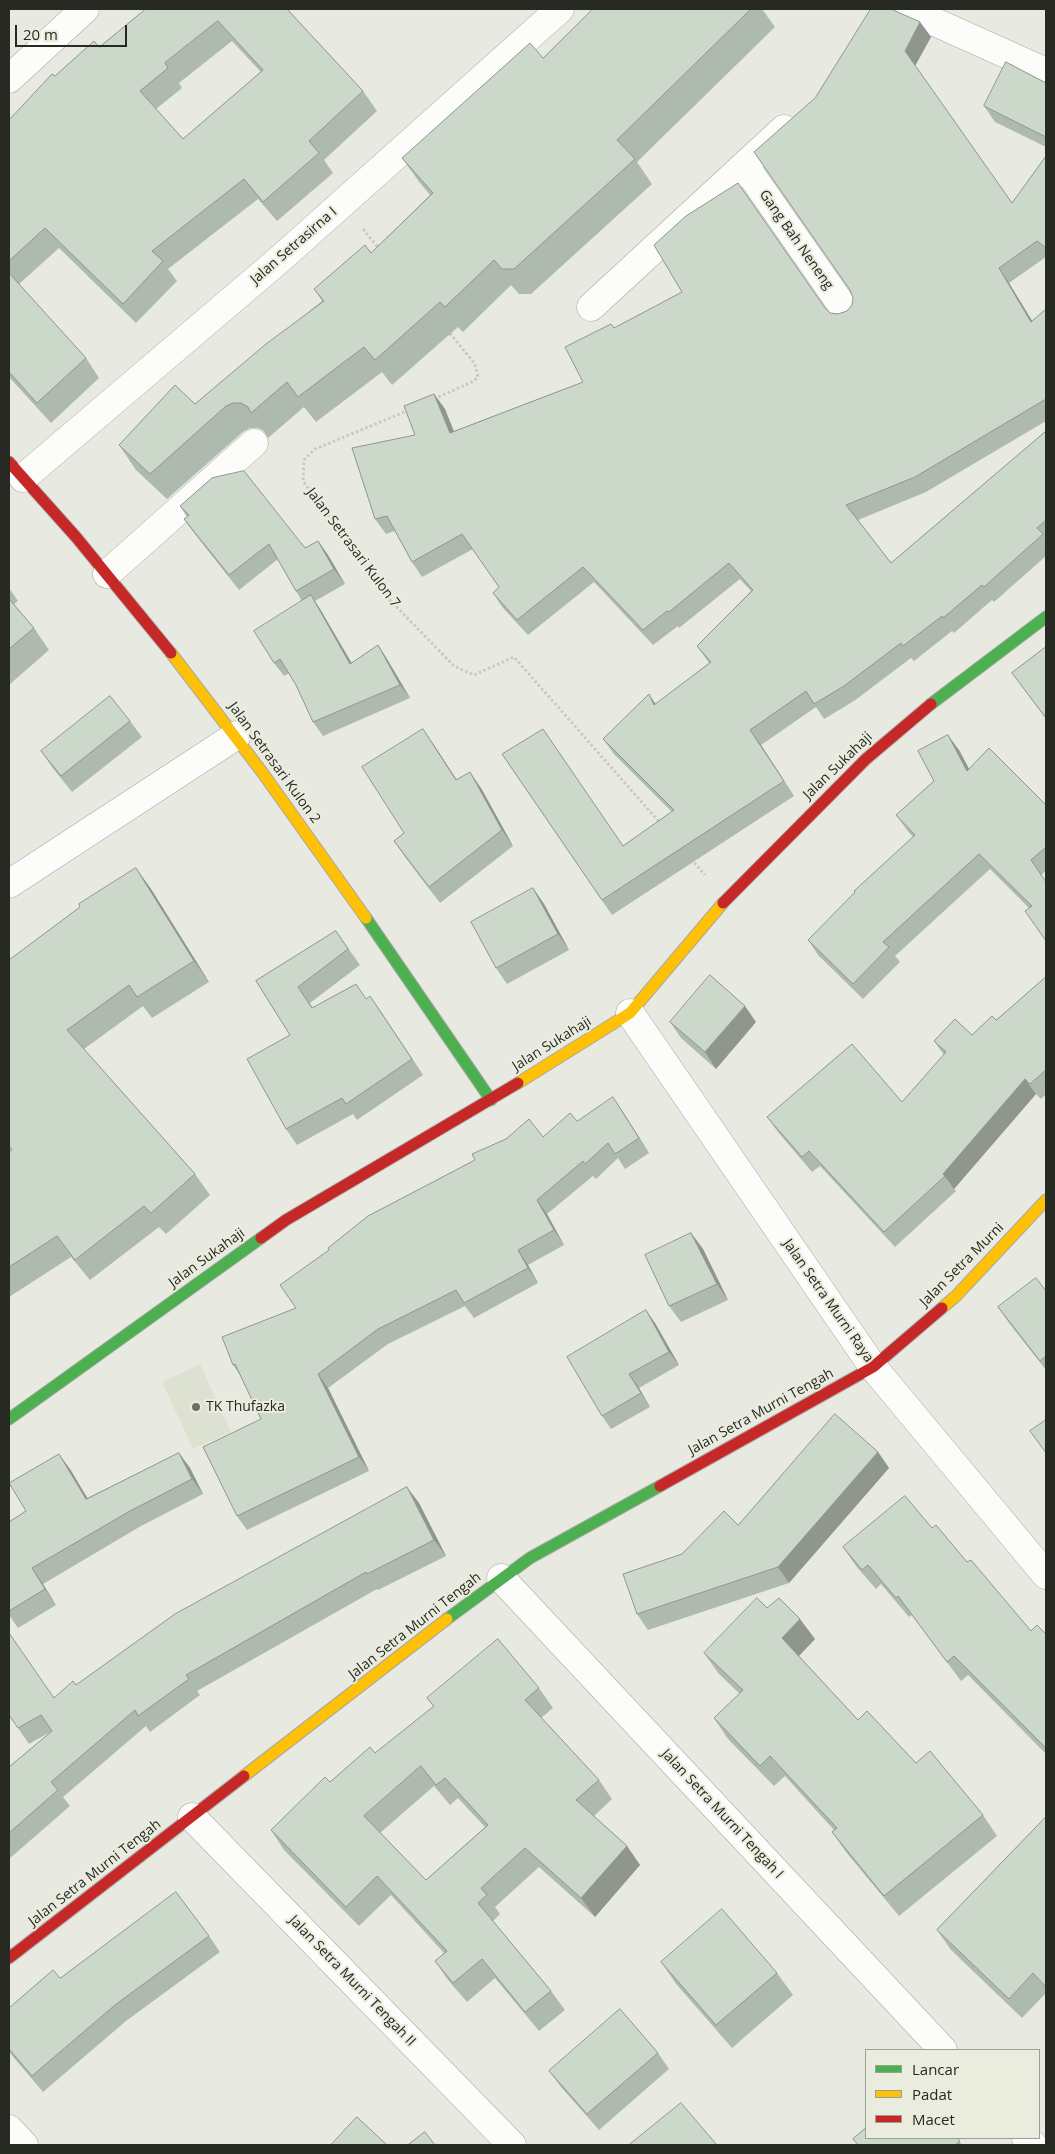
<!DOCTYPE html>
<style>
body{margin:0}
#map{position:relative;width:1055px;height:2154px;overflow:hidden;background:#e8eae2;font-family:"Open Sans",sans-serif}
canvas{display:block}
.frame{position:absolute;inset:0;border:10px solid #272923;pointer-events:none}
.legend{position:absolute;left:865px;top:2049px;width:175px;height:90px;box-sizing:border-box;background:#eaedde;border:1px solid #9c9f93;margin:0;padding:6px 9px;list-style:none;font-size:15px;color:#272923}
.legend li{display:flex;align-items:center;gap:10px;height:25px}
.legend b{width:25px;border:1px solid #9c9f93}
.scale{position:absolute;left:15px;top:25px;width:112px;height:22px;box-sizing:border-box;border:2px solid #272923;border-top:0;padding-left:6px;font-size:15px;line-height:18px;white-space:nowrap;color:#272923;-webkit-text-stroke:4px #eaedde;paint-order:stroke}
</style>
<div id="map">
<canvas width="1055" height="2154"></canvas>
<div class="frame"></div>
<ul class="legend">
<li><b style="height:6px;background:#4caf50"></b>Lancar</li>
<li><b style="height:6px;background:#ffc107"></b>Padat</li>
<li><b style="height:6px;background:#c62828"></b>Macet</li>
</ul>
<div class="scale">20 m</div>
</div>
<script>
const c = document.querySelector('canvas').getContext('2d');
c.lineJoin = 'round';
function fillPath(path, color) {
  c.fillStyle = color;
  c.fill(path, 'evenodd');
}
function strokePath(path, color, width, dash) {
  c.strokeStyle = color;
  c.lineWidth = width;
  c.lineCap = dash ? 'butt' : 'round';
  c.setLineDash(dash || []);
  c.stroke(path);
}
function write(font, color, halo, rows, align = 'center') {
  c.font = font + ' "Open Sans",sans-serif';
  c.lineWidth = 4;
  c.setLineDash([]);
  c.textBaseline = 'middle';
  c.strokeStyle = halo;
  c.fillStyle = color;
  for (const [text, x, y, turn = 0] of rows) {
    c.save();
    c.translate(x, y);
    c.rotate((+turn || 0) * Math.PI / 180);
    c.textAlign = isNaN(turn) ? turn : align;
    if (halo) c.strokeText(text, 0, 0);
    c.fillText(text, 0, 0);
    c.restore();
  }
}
const built = new Path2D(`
 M200,1364L231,1432L193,1449L162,1382Z`);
const path = new Path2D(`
 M363,229L380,250
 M434,399L474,381L478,377L475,364L448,331
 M409,410L315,449L304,460L303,481L389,599L454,666L474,675L514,657L661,824
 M691,859L705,875`);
const street = new Path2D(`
 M906,9L1046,72
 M9,79L85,9
 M745,166L848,314
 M591,307L784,129
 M23,478L280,259L560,9
 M107,574L254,443
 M9,884L237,735
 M630,1013L873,1367L1046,1575
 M501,1578L943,2050
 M192,1817L512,2145
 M9,2129L24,2145
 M1026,2138L1033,2145`);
const fast = new Path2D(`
 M931,704L1046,617
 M366,918L491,1100
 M9,1419L261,1238
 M447,1619L530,1558L660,1486`);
const slow = new Path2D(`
 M171,653L262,772L366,918
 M518,1083L630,1013L723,903
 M942,1308L956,1296L1046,1200
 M244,1776L447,1619`);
const jam = new Path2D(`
 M9,462L76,537L171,653
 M723,903L866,759L931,704
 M261,1238L286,1220L518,1083
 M660,1486L873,1367L942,1308
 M9,1958L244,1776`);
const wall = new Path2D(`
 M146,9H287L363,91L377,111L324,160L333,173L277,221L258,199L168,269L177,281L136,323L59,248L19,284L86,358L99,378L51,423L9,377V120L55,76L99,47ZM232,41L261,72L183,139L156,109L182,88L179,83Z
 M593,9H762L775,27L637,162L652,184L531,294H519L511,285L463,332L458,327L392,385L382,372L316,422L304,407L268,438L264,431L258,428H250L244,431L167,499L136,470L119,445L195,404L322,301L314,289L371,253L430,195L420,183L402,158L543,58Z
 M920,22L931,37L915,66L1012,203L1046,156V257L1009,283L1032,321L1046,309V421L926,492L858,520L891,563L1046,431V556L994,602L992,600L954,633L952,631L914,661L911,658L854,701L824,719L816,707L761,745L794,796L612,915L502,754L623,846L672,812L614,754L603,739L656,704L709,663L697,646L751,591L740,579L679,628L678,626L653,645L594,582L528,635L503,608L493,593L499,587L473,549L422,577L412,562L395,531L386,534L375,519L434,394L445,409L454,431L583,382L611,324L614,328L825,308L830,313L838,314L847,311L852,305Z
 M1046,83V147L995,122L984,106Z
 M180,506L305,548L318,541L328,555L345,584L315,601L320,609L352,663L378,645L387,659L410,698L323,736L313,722L296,685L289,673L284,676L274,663L302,601L296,591L278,559L239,590L194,533L184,519L187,517Z
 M9,588L18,601L14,604L34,628L49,650L9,685Z
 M1046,647V719L1012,673Z
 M130,721L142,737L72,792L52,767L41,751Z
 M434,745L457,780L481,788L513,846L440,903L405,857L394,841L404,833Z
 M959,750L969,769L1046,805V871L1041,875L1046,941L1029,908L990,869L895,956L900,962L863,999L818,955L808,940L913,837L907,830L896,815L934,781Z
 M136,868L151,889L209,982L152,1018L143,1006L84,1049L195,1174L210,1195L166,1234L159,1227L90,1280L71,1257L9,1297V1152L11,1150L9,1146V960Z
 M533,888L544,904L569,950L507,984L496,968Z
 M336,931L360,965L310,1003L313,1008L366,999L381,1012L423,1075L357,1120L353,1114L297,1145L286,1129L290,1035L256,981Z
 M1046,977V1094L1041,1099L1036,1094L954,1189L956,1191L895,1247L820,1166L812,1172L778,1132L767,1117L902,1102L944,1055L934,1041L972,1035L996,1020Z
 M670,1022H756L716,1069L681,1038Z
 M623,1112L649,1153L625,1169L618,1158L596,1179L593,1176L547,1214L564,1245L528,1265L538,1283L474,1318L465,1306L388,1344L328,1388L369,1471L247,1530L237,1516L261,1419L240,1375L233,1365L296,1308L543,1137L577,1121Z
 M691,1233L703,1249L728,1300L681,1322L669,1306Z
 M1046,1291V1370L1009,1323L998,1307Z
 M655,1323L679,1365L639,1388L650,1407L611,1429L602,1416Z
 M878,1452L889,1468L789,1583L648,1630L637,1614L682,1554Z
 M179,1453L190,1468L203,1494L141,1526L43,1584L56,1605L18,1628L9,1615V1522L26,1511L70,1469L87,1498Z
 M419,1503L446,1556L378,1590L377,1589L197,1691L200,1695L150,1732L146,1726L63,1797L70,1806L9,1859V1767L52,1731L29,1744L9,1715L54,1698L76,1685Z
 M932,1528L967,1562L1031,1631L1046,1634V1754L968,1675L961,1681L912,1615L909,1617L881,1584L876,1589L856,1566L843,1547Z
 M767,1608L815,1639L799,1656L858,1720L916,1763L983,1815L997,1836L899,1916L846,1852L832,1832L834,1830L785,1776L774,1786L728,1739L714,1718L740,1694L719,1674L704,1653Z
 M539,1688L553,1708L541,1718L599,1780L612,1799L594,1816L627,1846L640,1865L595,1917L539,1867L495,1907L500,1914L493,1921L551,1991L565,2010L539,2031L495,1978L467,2002L448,1980L435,1961L444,1953L391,1895L359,1926L284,1850L271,1830L330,1782L375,1753L434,1707L427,1698ZM434,1786L450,1805L458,1798L485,1827L426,1880L380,1833Z
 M1046,1817V1993L1022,2018L951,1950L937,1930Z
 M209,1936L220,1952L126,2021L43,2092L9,2052V2008L60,1978Z
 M661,1962L777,1973L793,1995L732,2048L677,1985Z
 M658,2053L669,2069L599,2130L561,2087L549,2071Z
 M957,2138L962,2145H858L853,2139Z`);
const shadedWall = new Path2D(`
 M920,22L931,37L915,66L905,51Z
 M999,268L1009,283L1042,337L1031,322Z
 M434,394L445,409L460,448L450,433Z
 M318,541L328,555L345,584L334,569Z
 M311,595L320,609L360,678L350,664Z
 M378,645L387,659L410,698L400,685Z
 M649,694L659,709L654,705Z
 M423,729L434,745L467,796L456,780Z
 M750,730L761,745L794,796Z
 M948,735L959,750L978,786L967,771Z
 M470,772L481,788L513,846L502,830Z
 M136,868L151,889L209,982L194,961Z
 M533,888L544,904L569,950L558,934Z
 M370,996L381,1012L423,1075L412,1059Z
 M745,1006L756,1022L716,1069L705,1052Z
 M1025,1079L1036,1094L954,1189L943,1174Z
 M613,1097L623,1112L649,1153L639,1138Z
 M537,1200L547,1214L564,1245L554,1230Z
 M691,1233L703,1249L728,1300L717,1284Z
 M518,1250L528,1265L538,1283L528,1268Z
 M646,1310L655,1323L679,1365L669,1352Z
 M318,1374L328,1388L369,1471L359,1457Z
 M629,1374L639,1388L650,1407L641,1393Z
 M878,1452L889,1468L789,1583L778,1567Z
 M179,1453L190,1468L203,1494L192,1479Z
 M59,1454L70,1469L97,1514L86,1499Z
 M407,1487L419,1503L446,1556L434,1540Z
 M32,1568L43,1584L56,1605L45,1589Z
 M800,1619L815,1639L796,1659L782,1638Z
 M627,1846L640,1865L595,1917L581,1898Z`);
const building = new Path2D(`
 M146,9H287L363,91L309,141L319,153L263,202L244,179L152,251L163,261L123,304L45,228L9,261V120L52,74L55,76L94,41L99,47ZM218,21L263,70L183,139L140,91L168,68L165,63Z
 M593,9H751L617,140L635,159L514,269H502L494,260L445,307L440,302L375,360L364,347L298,397L287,382L251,413L248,407L241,403H233L226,406L150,474L119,445L175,385L195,404L266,344L324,301L314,289L365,245L371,253L433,193L402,158L530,43L543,58Z
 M871,9H891L920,22L905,51L1012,203L1046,156V248L1037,241L999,268L1031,322L1046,309V399L915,477L846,505L891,563L1046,431V520L1037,528L1043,534L984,587L982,585L943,618L942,616L903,646L901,643L844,686L814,704L806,691L750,730L784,781L602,900L502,754L543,729L623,846L674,810L603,739L649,694L654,705L711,662L697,646L753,590L729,563L669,612L667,611L643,630L583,567L517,620L493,593L499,587L462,534L412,562L387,516L375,519L352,448L415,435L404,406L434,394L450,433L583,382L565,347L611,324L614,328L682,292L654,245L686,216L738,183L825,308L830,313L838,314L847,311L852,305L853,298L850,290L754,152L815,98Z
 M1006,62L1046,83V137L984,106Z
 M9,273L86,358L37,403L9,372Z
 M244,471L305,548L318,541L334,569L296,591L269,544L229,575L184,519L189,515L180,506L212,478Z
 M311,595L350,664L378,645L400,685L313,722L296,685L280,659L274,663L254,631Z
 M9,599L34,628L9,649Z
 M1046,647V718L1012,673Z
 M110,696L130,721L61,776L41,751Z
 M423,729L456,780L470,772L502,830L429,887L394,841L404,833L362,767Z
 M948,735L967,771L989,748L1046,805V847L1031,860L1046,882V941L1025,911L1032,906L979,854L883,942L889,947L853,984L808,940L855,892L854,891L915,835L896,815L934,781L918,751Z
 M136,868L194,961L137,997L129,985L67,1030L195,1174L151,1213L144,1206L75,1260L57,1236L9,1267V1152L12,1150L9,1146V960L80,907L79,904Z
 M533,888L558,934L496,968L471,922Z
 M336,931L348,949L298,987L312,1008L356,984L366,999L370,996L412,1059L346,1104L342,1098L286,1129L247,1059L290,1035L256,981Z
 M710,975L745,1006L705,1052L670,1022Z
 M1046,977V1070L1030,1084L1025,1079L943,1174L945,1176L884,1232L809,1151L802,1157L767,1117L852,1044L902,1102L946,1052L934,1041L955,1019L972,1035L992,1016L996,1020Z
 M613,1097L639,1138L615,1154L608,1143L585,1164L583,1161L537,1200L554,1230L518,1250L528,1268L464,1303L456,1290L378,1329L318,1374L359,1457L237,1516L203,1447L261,1419L235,1364L233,1365L222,1337L296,1308L280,1285L329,1250L328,1248L368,1216L475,1160L472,1154L506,1139L529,1119L543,1137L570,1113L577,1121Z
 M691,1233L717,1284L669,1306L645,1255Z
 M1036,1278L1046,1291V1356L1040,1361L998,1307Z
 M646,1310L669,1352L629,1374L641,1393L602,1416L567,1357Z
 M835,1414L878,1452L778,1567L637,1614L623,1574L682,1554L724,1511L738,1525Z
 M1046,1420V1453L1030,1431Z
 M179,1453L192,1479L130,1511L32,1568L45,1589L9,1611V1522L26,1511L9,1483L59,1454L86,1499Z
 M407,1487L434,1540L367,1574L366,1572L186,1675L189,1679L138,1716L135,1710L51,1782L58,1790L9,1833V1767L52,1731L41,1715L18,1728L9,1715V1633L54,1698L73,1681L76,1685L175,1614Z
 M905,1496L932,1528L936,1525L967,1562L971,1560L1031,1631L1037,1625L1046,1634V1748L954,1656L947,1662L898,1596L896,1598L868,1565L862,1570L843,1547Z
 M757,1598L767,1608L779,1598L800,1619L782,1638L858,1720L867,1711L916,1763L930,1751L983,1815L884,1896L832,1832L837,1828L770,1756L760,1766L714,1718L743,1690L704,1653Z
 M498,1639L539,1688L525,1700L599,1780L576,1800L627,1846L581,1898L525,1848L481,1888L487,1895L478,1903L551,1991L525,2012L482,1959L453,1983L435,1961L447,1951L377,1876L346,1907L271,1830L325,1777L330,1782L370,1747L375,1753L434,1706L427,1698ZM421,1766L436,1785L445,1778L488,1825L426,1880L364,1816Z
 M1046,1817V1987L1033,1973L1009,1999L937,1930Z
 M176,1892L209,1936L115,2005L32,2076L9,2049V2008L53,1970L60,1978Z
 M722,1909L777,1973L716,2025L661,1962Z
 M620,2009L658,2053L587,2114L549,2071Z
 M681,2103L717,2145H629Z
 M357,2117L387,2145H331Z
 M866,2128V2138H957L960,2141L955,2145H858L853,2139Z
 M425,2132L435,2145H408Z`);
const markers = [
 [196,1407,5,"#6b6d66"]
];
const streetNames = [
 ["Gang Bah Neneng",796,240,55],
 ["Jalan Setrasirna I",294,246,-41],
 ["Jalan Setrasari Kulon 7",353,548,53],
 ["Jalan Setrasari Kulon 2",274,763,54],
 ["Jalan Sukahaji",838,766,-44],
 ["Jalan Sukahaji",552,1044,-32],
 ["Jalan Sukahaji",207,1258,-36],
 ["Jalan Setra Murni",962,1265,-45],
 ["Jalan Setra Murni Raya",828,1301,55],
 ["Jalan Setra Murni Tengah",761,1412,-29],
 ["Jalan Setra Murni Tengah",415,1626,-38],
 ["Jalan Setra Murni Tengah I",722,1814,47],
 ["Jalan Setra Murni Tengah",95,1873,-38],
 ["Jalan Setra Murni Tengah II",352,1981,46]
];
const poiNames = [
 ["TK Thufazka",206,1407]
];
fillPath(built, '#dde1d2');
strokePath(street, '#a8a9a3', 29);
strokePath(fast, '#a8a9a3', 13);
strokePath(slow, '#a8a9a3', 13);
strokePath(jam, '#a8a9a3', 13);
strokePath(path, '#c8c9c6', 3, [2.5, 2.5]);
strokePath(street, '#fcfcfb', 28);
strokePath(fast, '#4caf50', 11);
strokePath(slow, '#ffc107', 11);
strokePath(jam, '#c62828', 11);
fillPath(wall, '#afbaae');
fillPath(shadedWall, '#8f978d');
fillPath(building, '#ccd8ca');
strokePath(building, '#8f978d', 1);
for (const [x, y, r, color] of markers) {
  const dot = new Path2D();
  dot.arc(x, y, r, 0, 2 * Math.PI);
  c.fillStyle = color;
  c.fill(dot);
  strokePath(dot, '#eaedde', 2);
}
write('14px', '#272923', '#eaedde', streetNames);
write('14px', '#272923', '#eaedde', poiNames, 'left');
</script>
